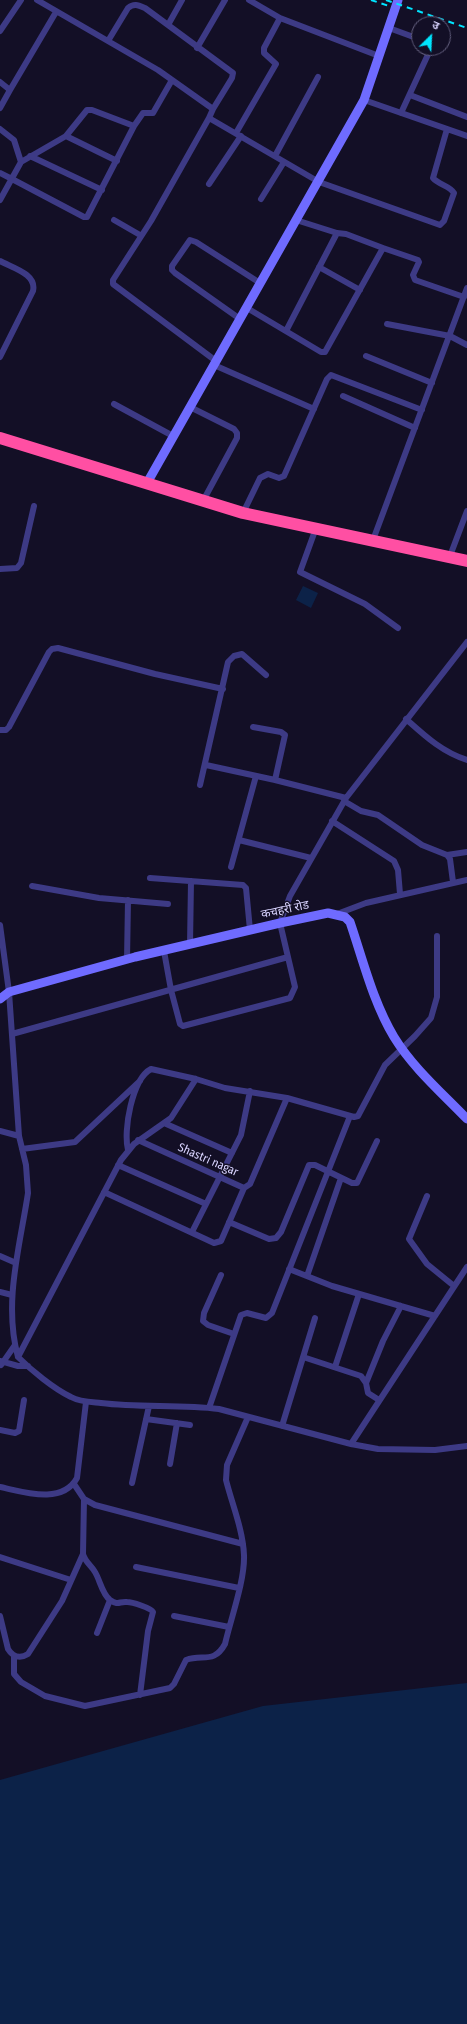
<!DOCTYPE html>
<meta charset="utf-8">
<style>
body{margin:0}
#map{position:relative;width:467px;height:2024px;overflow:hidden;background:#130f26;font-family:"Fira Sans Condensed","Noto Sans Devanagari",sans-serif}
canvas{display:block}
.north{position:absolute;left:411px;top:16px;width:40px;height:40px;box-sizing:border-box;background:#130f26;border:1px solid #625e7d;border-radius:50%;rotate:24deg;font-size:11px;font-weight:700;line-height:16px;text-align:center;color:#d9d4ff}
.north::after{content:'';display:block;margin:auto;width:14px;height:18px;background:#00e5ff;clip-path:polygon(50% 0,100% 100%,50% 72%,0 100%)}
</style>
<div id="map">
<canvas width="467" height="2024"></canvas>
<div class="north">उ</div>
</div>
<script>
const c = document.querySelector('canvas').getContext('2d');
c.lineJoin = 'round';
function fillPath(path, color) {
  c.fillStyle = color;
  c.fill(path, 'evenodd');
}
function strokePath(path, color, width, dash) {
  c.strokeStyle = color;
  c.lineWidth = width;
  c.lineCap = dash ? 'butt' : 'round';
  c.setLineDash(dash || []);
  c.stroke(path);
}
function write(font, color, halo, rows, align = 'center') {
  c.font = font + ' "Fira Sans Condensed","Noto Sans Devanagari",sans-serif';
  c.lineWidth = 3;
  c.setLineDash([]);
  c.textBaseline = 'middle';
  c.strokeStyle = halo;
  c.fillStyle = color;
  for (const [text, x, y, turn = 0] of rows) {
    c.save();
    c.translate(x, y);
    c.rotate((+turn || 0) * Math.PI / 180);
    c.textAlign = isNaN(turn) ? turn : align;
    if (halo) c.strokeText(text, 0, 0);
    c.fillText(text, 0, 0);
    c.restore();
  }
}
const water = new Path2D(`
 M303,586L318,593L311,608L296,600Z
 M467,1683V2024H0V1780L263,1706Z`);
const street = new Path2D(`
 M37,0L158,70L213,109L209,118
 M249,0L280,18
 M168,25L182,0
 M389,28L419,39
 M0,31L21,0
 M108,41L128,8C134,3 138,5 145,8L233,73L232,78L213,109
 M197,48L225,0
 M0,82L10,90L56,12
 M410,95L467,117
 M364,100L467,136
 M0,108L10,90
 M401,113L431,48
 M134,126L143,113H153L172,80
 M0,129L14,140L21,162
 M236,133L276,64L264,53V48L280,18L379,56
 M66,136L117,161
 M30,156L102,190
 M275,156L318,77
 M0,173L12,179L84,217H87L134,126L92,110H87L66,136L21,162L0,200
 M209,184L241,136
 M261,199L284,162
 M114,220L140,235
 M296,220L337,233
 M0,261C13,268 37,274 33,291L0,357
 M319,267L360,290
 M247,308L321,352H325L383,248L418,260L419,262L413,275L415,280L464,297
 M240,319L175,273L172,270V266L190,240L196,242L260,283
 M387,324L450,336L467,345
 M286,331L337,233L346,234L383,248
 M366,356L432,383
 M216,361L113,284V280L151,221L209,118L319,182L440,225L444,221L454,193C450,186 439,185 433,178L447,129
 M214,365L314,409
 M343,396L415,428
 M114,404L173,436
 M190,407L234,429L237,433V438L203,501
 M243,513L260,478L268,474L279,478L284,476L327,379L331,375L422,410
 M316,528L300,572L365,604L398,628
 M373,540L467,288
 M450,556L467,511
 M0,569L17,568L21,563L34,506
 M406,719C425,736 442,752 467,760
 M253,727L281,732L285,735L275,780
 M0,730H6L9,727L49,652L52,649L58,648L155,674L223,689
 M206,765L275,780L346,798
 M200,785L228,662L234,656L242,654L266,675
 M344,801L361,811L378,815L422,845L447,855L450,859L453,882
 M332,821L394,861L398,870L400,894
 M239,840L311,858
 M447,855L467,852
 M231,867L256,776
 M150,878L243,885L246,888L250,930
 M32,886L99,898L168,904
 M337,914L366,903L467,880
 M0,925L9,992L19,1136L26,1165L28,1193C20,1246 3,1303 18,1357C31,1370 54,1389 71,1397C80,1402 91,1402 101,1403C140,1408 180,1404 219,1409L351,1444L378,1449L435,1450L467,1446
 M190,945L191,881
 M164,951L171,990L180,1024L183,1026L290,998L295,987L280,923L290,896L346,798L467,642
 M127,960L128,900
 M12,1034L288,957
 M164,1123L232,1153
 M0,1131L19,1136
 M138,1140L244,1188L250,1184L287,1098
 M22,1149L75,1142L140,1081
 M128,1150C123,1131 132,1079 151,1069L196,1079L225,1088L287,1098L354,1117L358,1116L385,1065L415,1036L431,1018L437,997V936
 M118,1165L206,1204
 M104,1192L214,1243L221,1241L244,1188
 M427,1196L409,1239L427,1264L454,1286
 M229,1222L269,1239L276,1238L281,1232L309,1165H315L352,1183H357L377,1141
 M192,1232L241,1135L250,1091
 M0,1256L16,1263
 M289,1269L332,1286L435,1316
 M221,1275L204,1313L203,1321L208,1325L234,1334
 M307,1276L341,1178
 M0,1292L12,1295
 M18,1357L121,1160L134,1144L171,1118L196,1079
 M303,1357L361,1376L366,1383L368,1393L379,1400
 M0,1361L18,1366H28
 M1,1365L15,1345
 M335,1367L359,1294
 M366,1383L383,1341L401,1306
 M209,1408L241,1315L247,1313L266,1318L272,1313L350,1116
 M146,1419L190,1425
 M282,1426L315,1318
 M0,1430L15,1433L19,1431L24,1400
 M351,1444L467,1267
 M170,1464L177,1423
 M132,1483L149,1406
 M74,1484L84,1499L95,1505L243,1544
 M0,1487C24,1492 62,1505 77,1478L86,1402
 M84,1499L83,1554C85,1562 91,1565 95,1572C100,1580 102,1594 110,1600C119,1606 119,1601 127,1602C132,1602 151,1608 153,1612L148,1631L140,1695
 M0,1557L71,1580
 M136,1567L239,1588
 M0,1616L8,1649C13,1657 20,1659 28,1654L62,1601L83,1554
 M174,1616L229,1627
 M97,1633L110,1600
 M14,1656V1674L21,1682L45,1696L85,1706L170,1688L174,1684L186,1660C203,1654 214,1664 225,1644C231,1618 245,1580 244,1555C243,1530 232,1504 226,1480L227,1465L248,1417`);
const secondary = new Path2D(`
 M147,483L364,100L398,0
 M0,999L9,992L135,957L280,923L328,913L345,917L350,922C363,960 373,1002 394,1037C413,1068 442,1093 467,1119`);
const highway = new Path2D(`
 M0,438L243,513L467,561`);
const rail = new Path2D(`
 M371,0L392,7
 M386,0L467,28`);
const streetNames = [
 ["कचहरी रोड",285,910,-12],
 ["Shastri nagar",208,1160,24]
];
fillPath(water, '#0c2248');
strokePath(street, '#3d3a85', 6);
strokePath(secondary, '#6f6bff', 9);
strokePath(highway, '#ff4fa3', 12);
strokePath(rail, '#00e5ff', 2, [6, 5]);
write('12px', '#d9d4ff', '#130f26', streetNames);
</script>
